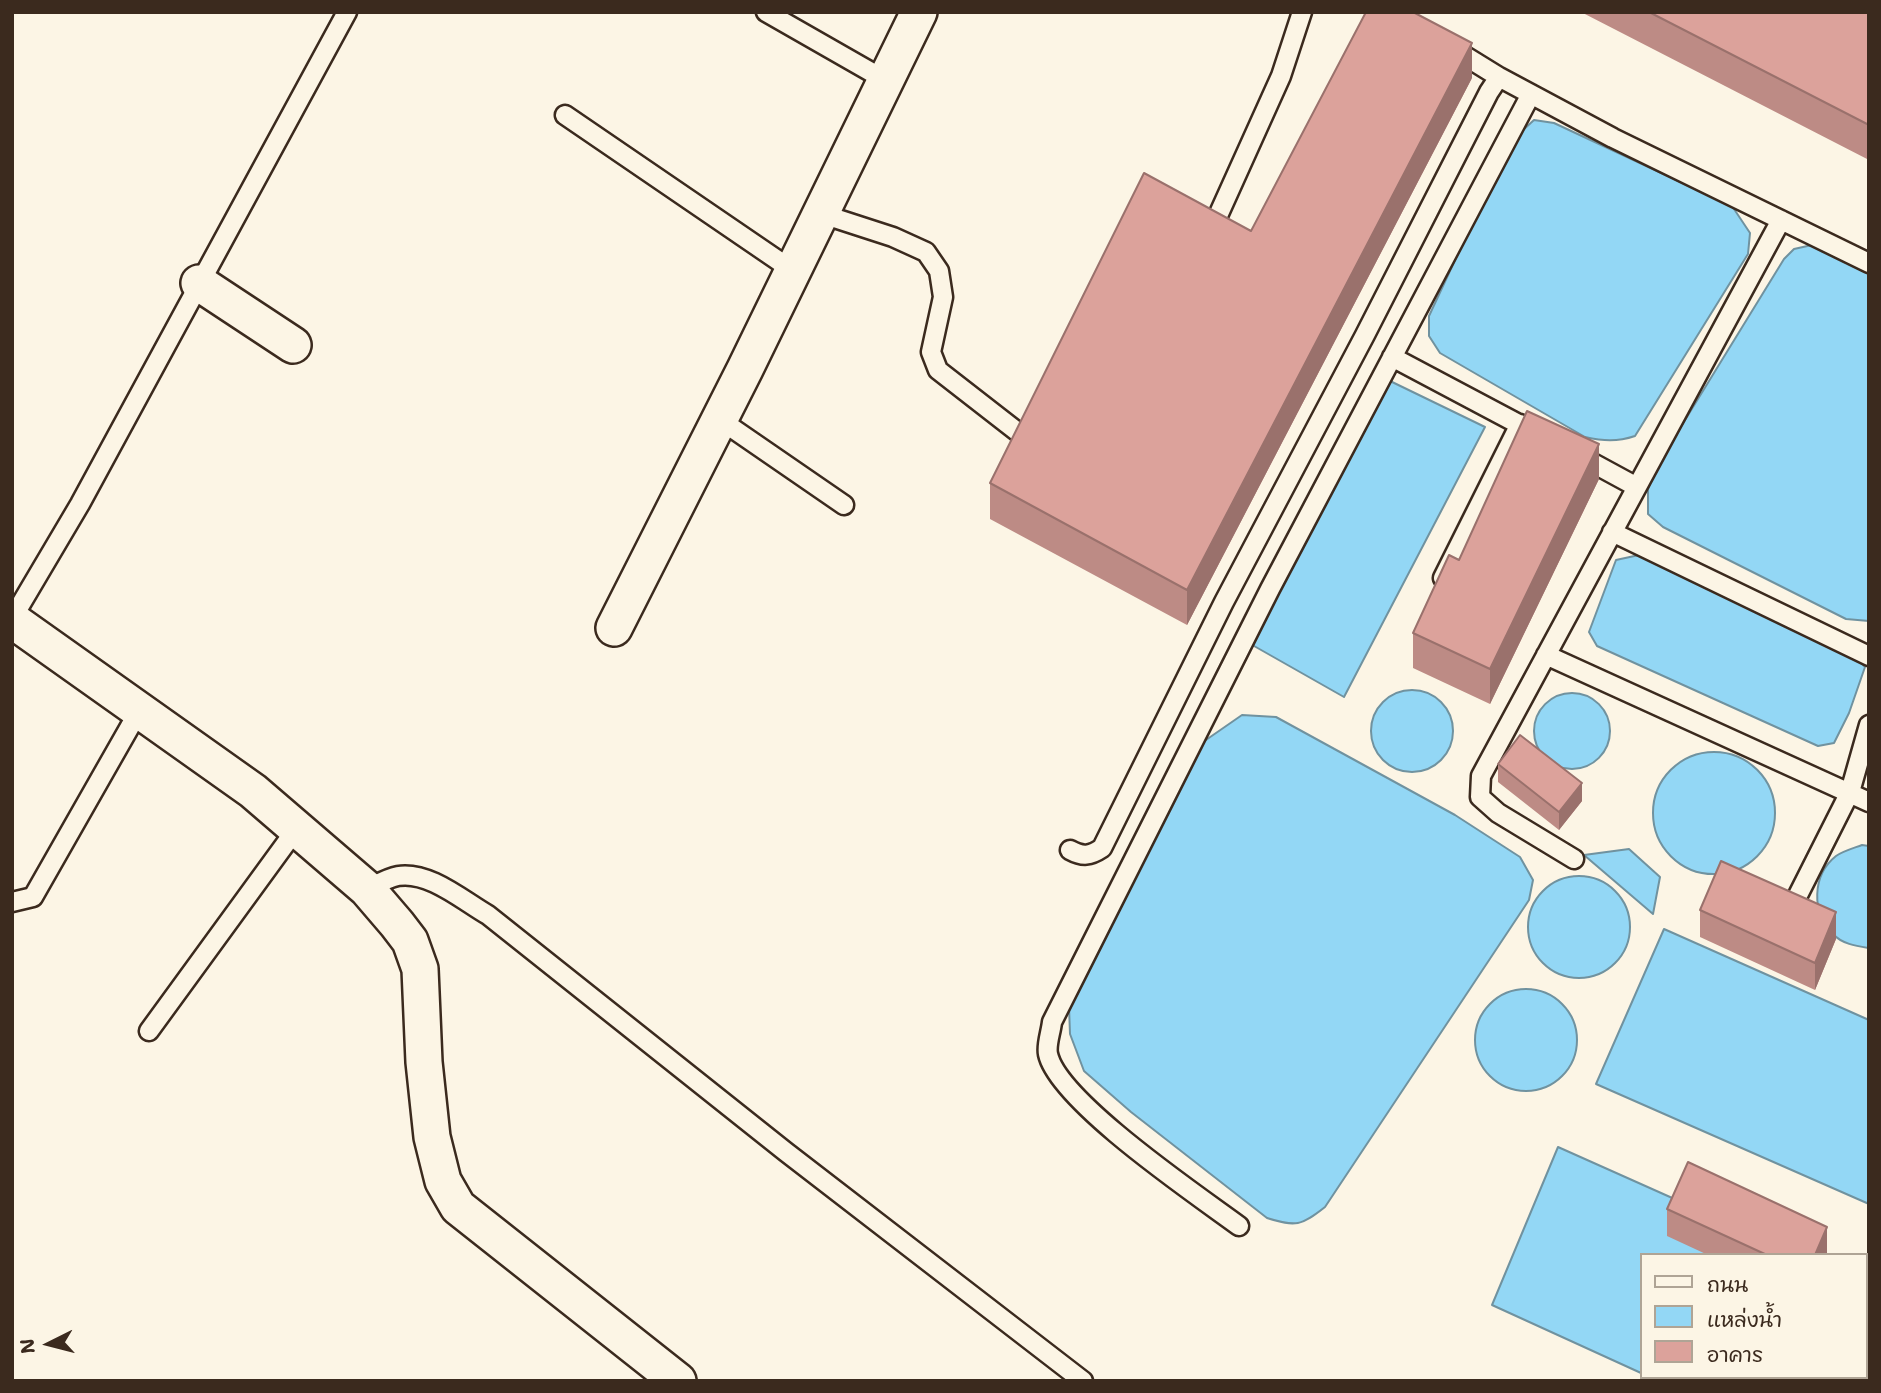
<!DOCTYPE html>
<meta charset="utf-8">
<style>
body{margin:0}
#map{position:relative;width:1881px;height:1393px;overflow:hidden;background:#fcf5e5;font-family:"Shantell Sans","Playpen Sans Thai",sans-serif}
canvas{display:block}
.frame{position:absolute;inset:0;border:14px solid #3b2a1e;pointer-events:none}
.legend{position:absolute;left:1640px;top:1253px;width:228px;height:126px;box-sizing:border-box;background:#fcf5e5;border:2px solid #afa495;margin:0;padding:9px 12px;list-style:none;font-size:21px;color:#3b2a1e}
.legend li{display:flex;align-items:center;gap:14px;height:35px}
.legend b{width:35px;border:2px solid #afa495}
.north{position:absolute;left:14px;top:1309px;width:70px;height:70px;-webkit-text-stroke:5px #fcf5e5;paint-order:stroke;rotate:264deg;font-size:19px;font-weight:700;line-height:28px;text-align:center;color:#3b2a1e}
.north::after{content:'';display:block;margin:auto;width:24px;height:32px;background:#3b2a1e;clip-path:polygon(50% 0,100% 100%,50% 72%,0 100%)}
</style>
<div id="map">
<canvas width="1881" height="1393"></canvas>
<div class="frame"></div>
<ul class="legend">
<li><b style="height:9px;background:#fcf5e5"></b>ถนน</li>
<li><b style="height:19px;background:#93d7f5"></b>แหล่งน้ำ</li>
<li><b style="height:19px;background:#dca29b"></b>อาคาร</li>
</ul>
<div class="north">N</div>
</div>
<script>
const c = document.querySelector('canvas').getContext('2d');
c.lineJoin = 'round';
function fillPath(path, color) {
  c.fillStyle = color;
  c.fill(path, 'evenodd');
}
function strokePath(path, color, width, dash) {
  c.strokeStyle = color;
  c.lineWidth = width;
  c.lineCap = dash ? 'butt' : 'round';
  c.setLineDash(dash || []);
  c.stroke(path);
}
const water = new Path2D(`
 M1534,120L1554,123L1732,206L1750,233L1748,254L1635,436C1617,442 1603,441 1585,437L1440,353L1429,336V316L1510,142Z
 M1812,245L1869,272V621L1846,619L1663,527L1648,514V489L1658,464L1784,259L1794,249Z
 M1388,380L1485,427L1344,697L1247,642Z
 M1639,555L1851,651L1865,667L1849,713L1834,743L1818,746L1597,646L1589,632L1616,560Z
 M1371 731a41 41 0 1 1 82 0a41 41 0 1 1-82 0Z
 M1534 731a38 38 0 1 1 76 0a38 38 0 1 1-76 0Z
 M1242,715L1276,717L1455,815L1520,857L1533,880L1529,900L1325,1207C1301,1226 1296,1227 1267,1218L1131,1112L1084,1071L1070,1034L1069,1007L1203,742Z
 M1653 813a61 61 0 1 1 122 0a61 61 0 1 1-122 0Z
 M1862,845L1869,846V948C1856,946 1842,944 1833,934C1811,913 1812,875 1836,856C1843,851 1854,848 1862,845Z
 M1629,849L1660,877L1653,914L1584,855Z
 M1528 927a51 51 0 1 1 102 0a51 51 0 1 1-102 0Z
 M1664,929L1869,1020V1204L1596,1084Z
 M1475 1040a51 51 0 1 1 102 0a51 51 0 1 1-102 0Z
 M1558,1147L1800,1255H1641V1373L1492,1305Z
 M1865,1284L1869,1285V1381H1658L1651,1377H1865Z`);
const service = new Path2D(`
 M766,12L885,80
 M1499,77L1613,138L1869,263
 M565,115L792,270
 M819,213L893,237L926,252L939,271L943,297L931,352L938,370L1019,433
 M1212,229L1281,76L1302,12
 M1392,357L1541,436
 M719,419L844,505
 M1578,455L1637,487
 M1612,532L1869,656
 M1443,578L1520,424
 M12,619L80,504L347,12
 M1546,655L1869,802
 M1070,850C1083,857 1090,856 1102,848L1224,602L1365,335L1489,92L1499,77L1452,48
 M1574,859L1498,813L1480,797L1481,776L1781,220
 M367,889C376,885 387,878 398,876C429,871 462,900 488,915L786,1152L1083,1381
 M12,902L33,897L140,709
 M1788,915L1850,792L1869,725
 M149,1031L297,828
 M1239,1226C1197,1195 1058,1101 1048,1054C1046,1045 1051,1032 1052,1022L1270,589L1531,94`);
const minor = new Path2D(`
 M199,283L293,345
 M12,620L253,791L367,889L397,924L410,941L420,969L424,1062L432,1137L443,1181L458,1207L678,1381
 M614,628L745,369L919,12`);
const wall = new Path2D(`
 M1581,12H1869V160Z
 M1472,78L1187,625L990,519V483L1251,231Z
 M1599,479L1490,704L1413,668V633L1459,560Z
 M1498,764L1582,801L1559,830L1498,782Z
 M1700,910L1836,939L1815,990L1700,937Z
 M1667,1209L1827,1254L1708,1255L1667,1236Z`);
const shadedWall = new Path2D(`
 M1472,43V78L1187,625V590Z
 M1599,444V479L1490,704V669Z
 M1582,783V801L1559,830V812Z
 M1836,912V939L1815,990V963Z
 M1827,1227V1254L1815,1255Z`);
const building = new Path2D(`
 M1366,12H1413L1472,43L1187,590L990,483L1144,173L1251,231Z
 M1649,12H1869V125Z
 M1527,411L1599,444L1490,669L1413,633L1449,555L1459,560Z
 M1520,735L1582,783L1559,812L1498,764Z
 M1721,861L1836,912L1815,963L1700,910Z
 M1688,1162L1827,1227L1815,1255H1767L1667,1209Z`);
fillPath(water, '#93d7f5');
strokePath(water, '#70929f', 2);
strokePath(service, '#3b2a1e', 23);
strokePath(minor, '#3b2a1e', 40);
strokePath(service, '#fcf5e5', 18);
strokePath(minor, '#fcf5e5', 35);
fillPath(wall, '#bd8b85');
fillPath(shadedWall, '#9a716c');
fillPath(building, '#dca29b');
strokePath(building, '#9a716c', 2);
</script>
